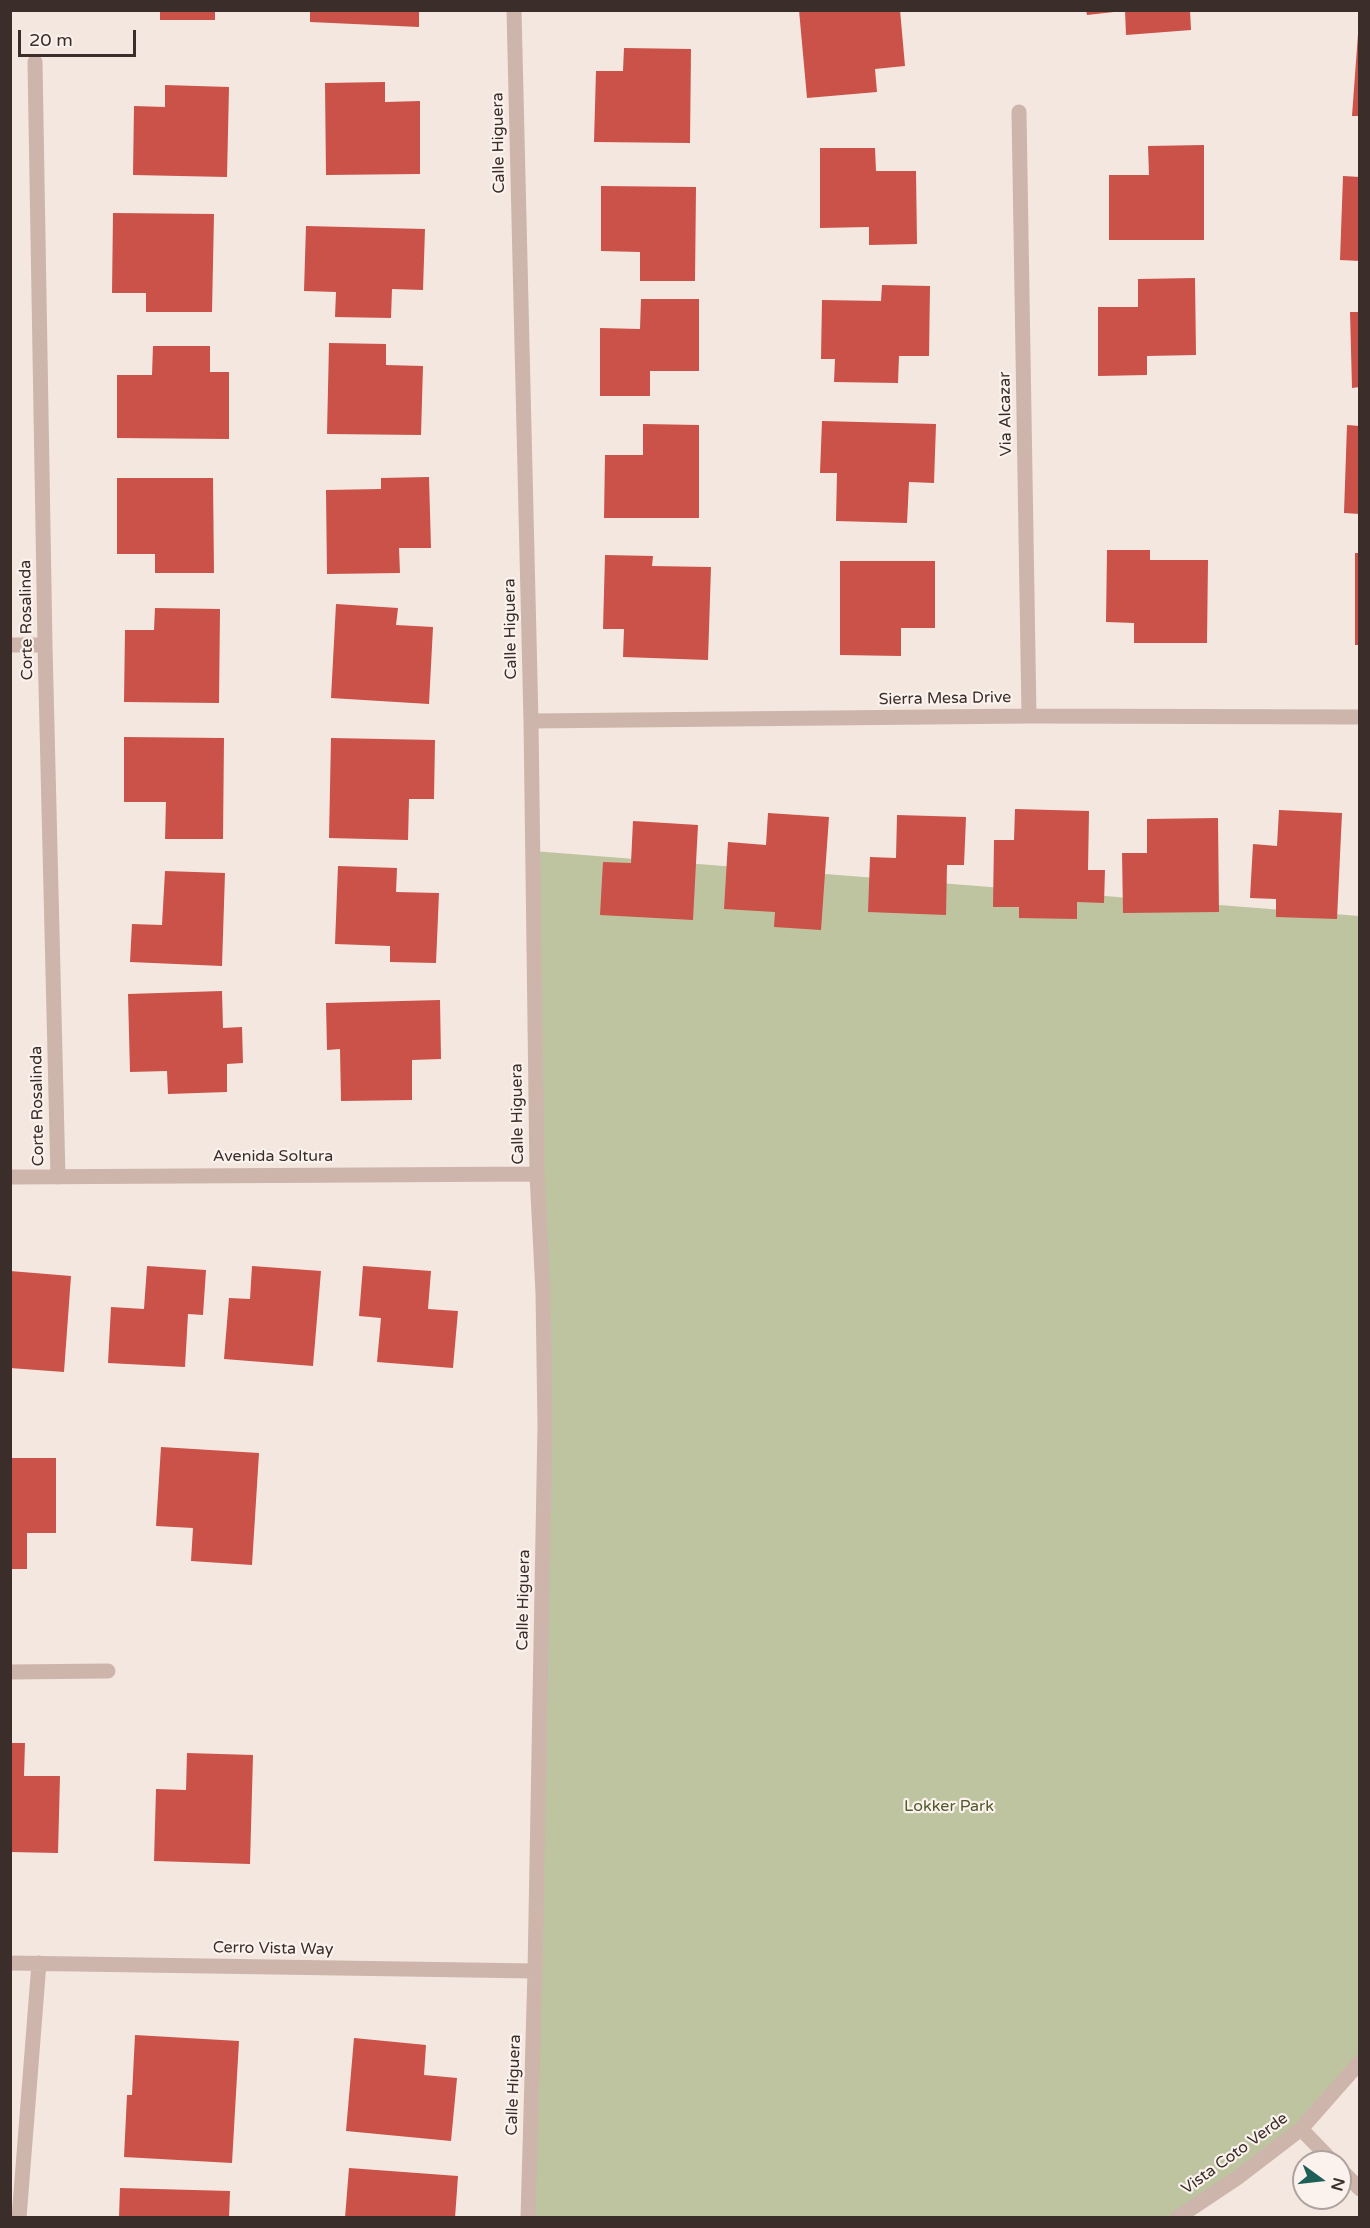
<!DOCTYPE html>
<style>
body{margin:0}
#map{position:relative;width:1370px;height:2228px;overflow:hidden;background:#f4e7e0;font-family:"Varela Round",sans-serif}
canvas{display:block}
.frame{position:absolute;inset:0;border:12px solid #3b2d2a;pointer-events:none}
.north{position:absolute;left:1292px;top:2150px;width:60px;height:60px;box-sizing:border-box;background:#fbf2ed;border:2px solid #aea39f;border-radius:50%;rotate:105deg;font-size:16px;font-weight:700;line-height:24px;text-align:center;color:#3b2d2a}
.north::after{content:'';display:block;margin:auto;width:21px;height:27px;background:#1e5f58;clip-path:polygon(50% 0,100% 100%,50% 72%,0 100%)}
.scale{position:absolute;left:18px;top:30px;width:118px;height:27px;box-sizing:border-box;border:3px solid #3b2d2a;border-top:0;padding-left:8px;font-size:18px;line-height:21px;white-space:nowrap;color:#3b2d2a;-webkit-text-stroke:4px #fbf2ed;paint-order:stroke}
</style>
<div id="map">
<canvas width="1370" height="2228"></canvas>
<div class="frame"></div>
<div class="north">N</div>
<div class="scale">20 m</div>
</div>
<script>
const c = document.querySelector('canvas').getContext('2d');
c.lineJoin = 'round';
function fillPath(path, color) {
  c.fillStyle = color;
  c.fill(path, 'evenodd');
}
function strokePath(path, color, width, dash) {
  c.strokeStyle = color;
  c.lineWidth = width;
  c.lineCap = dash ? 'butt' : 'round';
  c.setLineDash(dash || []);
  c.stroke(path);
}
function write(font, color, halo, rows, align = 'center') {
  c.font = font + ' "Varela Round",sans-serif';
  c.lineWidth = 4.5;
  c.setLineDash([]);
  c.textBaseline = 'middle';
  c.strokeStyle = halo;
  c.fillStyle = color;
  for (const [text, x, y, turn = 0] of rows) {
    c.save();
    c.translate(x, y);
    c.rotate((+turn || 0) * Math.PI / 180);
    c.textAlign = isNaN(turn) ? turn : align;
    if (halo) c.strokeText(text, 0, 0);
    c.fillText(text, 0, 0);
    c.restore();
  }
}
const green = new Path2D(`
 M533,851L1359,916V2062L1301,2129L1177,2217L528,2218L545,1426Z`);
const building = new Path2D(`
 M160,10H215V20H160Z
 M310,10H419V27L310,22Z
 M799,10H900L905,66L875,69L877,92L807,98Z
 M1086,10H1114V12L1087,15Z
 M1125,10H1190L1191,30L1126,35Z
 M1358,34H1360V116H1352Z
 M624,48L691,49L690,143L594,142L596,71H623Z
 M385,82V102L420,101V174L326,175L325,83Z
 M165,85L229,87L227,177L133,175L134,106L165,107Z
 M1204,145V240H1109V175H1149L1148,146Z
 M820,148H875L876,171H916L917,244L869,245V227L820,228Z
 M1343,176L1360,177V261L1340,260Z
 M601,186L696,187L695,281H640V252L601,251Z
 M113,213L214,214L212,312H146V293H112Z
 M306,226L425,229L423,290L392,289L391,318L335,317L336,292L304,291Z
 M1195,278L1196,355L1147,356V375L1098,376V307H1138V279Z
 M882,285L930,286L929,356H899L898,383L834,382L835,359H821L822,300L881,301Z
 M641,299H699V371H650V396H600V328L640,329Z
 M1350,312H1360V387L1352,388Z
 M329,343L386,344V365L423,366L421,435L327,434Z
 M153,346H210V372H229V439L117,438V375H152Z
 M822,421L936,424L934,483L909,482L907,523L836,521L837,473H820Z
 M643,424L699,425V518H604L605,455H643Z
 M1347,425L1360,426V514L1344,513Z
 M429,477L431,548H399L400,573L327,574L326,490L381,489V478Z
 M117,478H213L214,573H155V554H117Z
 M1107,550H1150V560H1208L1207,643H1134V623L1106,622Z
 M1355,553H1360V645H1355Z
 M605,555L653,556L652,566L711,567L708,660L623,657L624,629H603Z
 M840,561H935V628H901V656L840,655Z
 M336,604L398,608L396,625L433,627L429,704L331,698Z
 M155,608L220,609L219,703L124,702L125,630H154Z
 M124,737L224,738L223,839H165L166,802H124Z
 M331,738L435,740L434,799H409L408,840L329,838Z
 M1015,809L1089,811L1088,870H1105L1104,903L1077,902V919L1019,918V907H993L994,840H1014Z
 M1279,810L1342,813L1337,919L1276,917V899L1250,898L1253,844L1277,846Z
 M768,813L829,817L821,930L774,927L775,912L724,909L728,842L766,845Z
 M897,815L966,817L964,865H947L946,915L868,912L870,857L896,858Z
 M1218,818L1219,912L1123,913L1122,853H1147V819Z
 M633,821L698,825L693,920L600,915L603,862L631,863Z
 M338,866L397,868L396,892L439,893L436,963L390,962V946L335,944Z
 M165,871L225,873L222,966L130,962L132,924L162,925Z
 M222,991L223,1028L242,1027L243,1063L227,1064V1092L168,1094L167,1071L130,1072L128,994Z
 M440,1000L441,1059L412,1060V1100L341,1101L340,1049L327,1050L326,1003Z
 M147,1266L206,1270L203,1315L188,1314L185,1367L108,1363L111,1307L144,1309Z
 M252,1266L321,1271L313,1366L224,1359L229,1298L250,1299Z
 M363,1266L431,1271L428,1309L458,1311L453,1368L377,1362L381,1318L359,1316Z
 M10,1271L71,1276L64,1372L10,1368Z
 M161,1447L259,1453L252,1565L191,1561L193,1528L156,1526Z
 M10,1458H56V1533H27V1569H10Z
 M10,1743H25L24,1776H60L58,1853L10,1852Z
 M187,1753L253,1755L250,1864L154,1861L156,1789L186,1790Z
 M135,2035L239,2041L232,2163L124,2157L127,2095H132Z
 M354,2038L426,2045L424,2075L457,2078L451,2141L346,2131Z
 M349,2168L458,2176L455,2218H345Z
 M120,2188L230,2191L229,2218H119Z`);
const minor = new Path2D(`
 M514,10L531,721L537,1174L543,1293L545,1426L535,1971L528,2218
 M35,62L45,645L58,1177
 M1019,112L1029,716
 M10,645H45
 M531,721L1029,716L1360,717
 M10,1177L537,1174
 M10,1672L108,1671
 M10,1963L535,1971
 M1301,2129L1333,2162
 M1340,2169L1360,2189
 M19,2218L39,1963
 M1177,2218L1237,2178L1301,2129L1360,2062`);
const streetNames = [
 ["Calle Higuera",499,143,-91],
 ["Via Alcazar",1006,414,-91],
 ["Corte Rosalinda",27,620,-91],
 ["Calle Higuera",511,629,-91],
 ["Sierra Mesa Drive",945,699,-1],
 ["Corte Rosalinda",38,1106,-91],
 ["Calle Higuera",518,1114,-91],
 ["Avenida Soltura",273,1157],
 ["Calle Higuera",524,1600,-89],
 ["Cerro Vista Way",273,1949,1],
 ["Calle Higuera",514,2085,-88],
 ["Vista Coto Verde",1235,2154,-36]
];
const parkNames = [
 ["Lokker Park",949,1807]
];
fillPath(green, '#bec49f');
fillPath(building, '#ca5248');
strokePath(minor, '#cdb5ab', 15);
write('16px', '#3b2d2a', '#fbf2ed', streetNames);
write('16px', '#515a2d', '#fbf2ed', parkNames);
</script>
